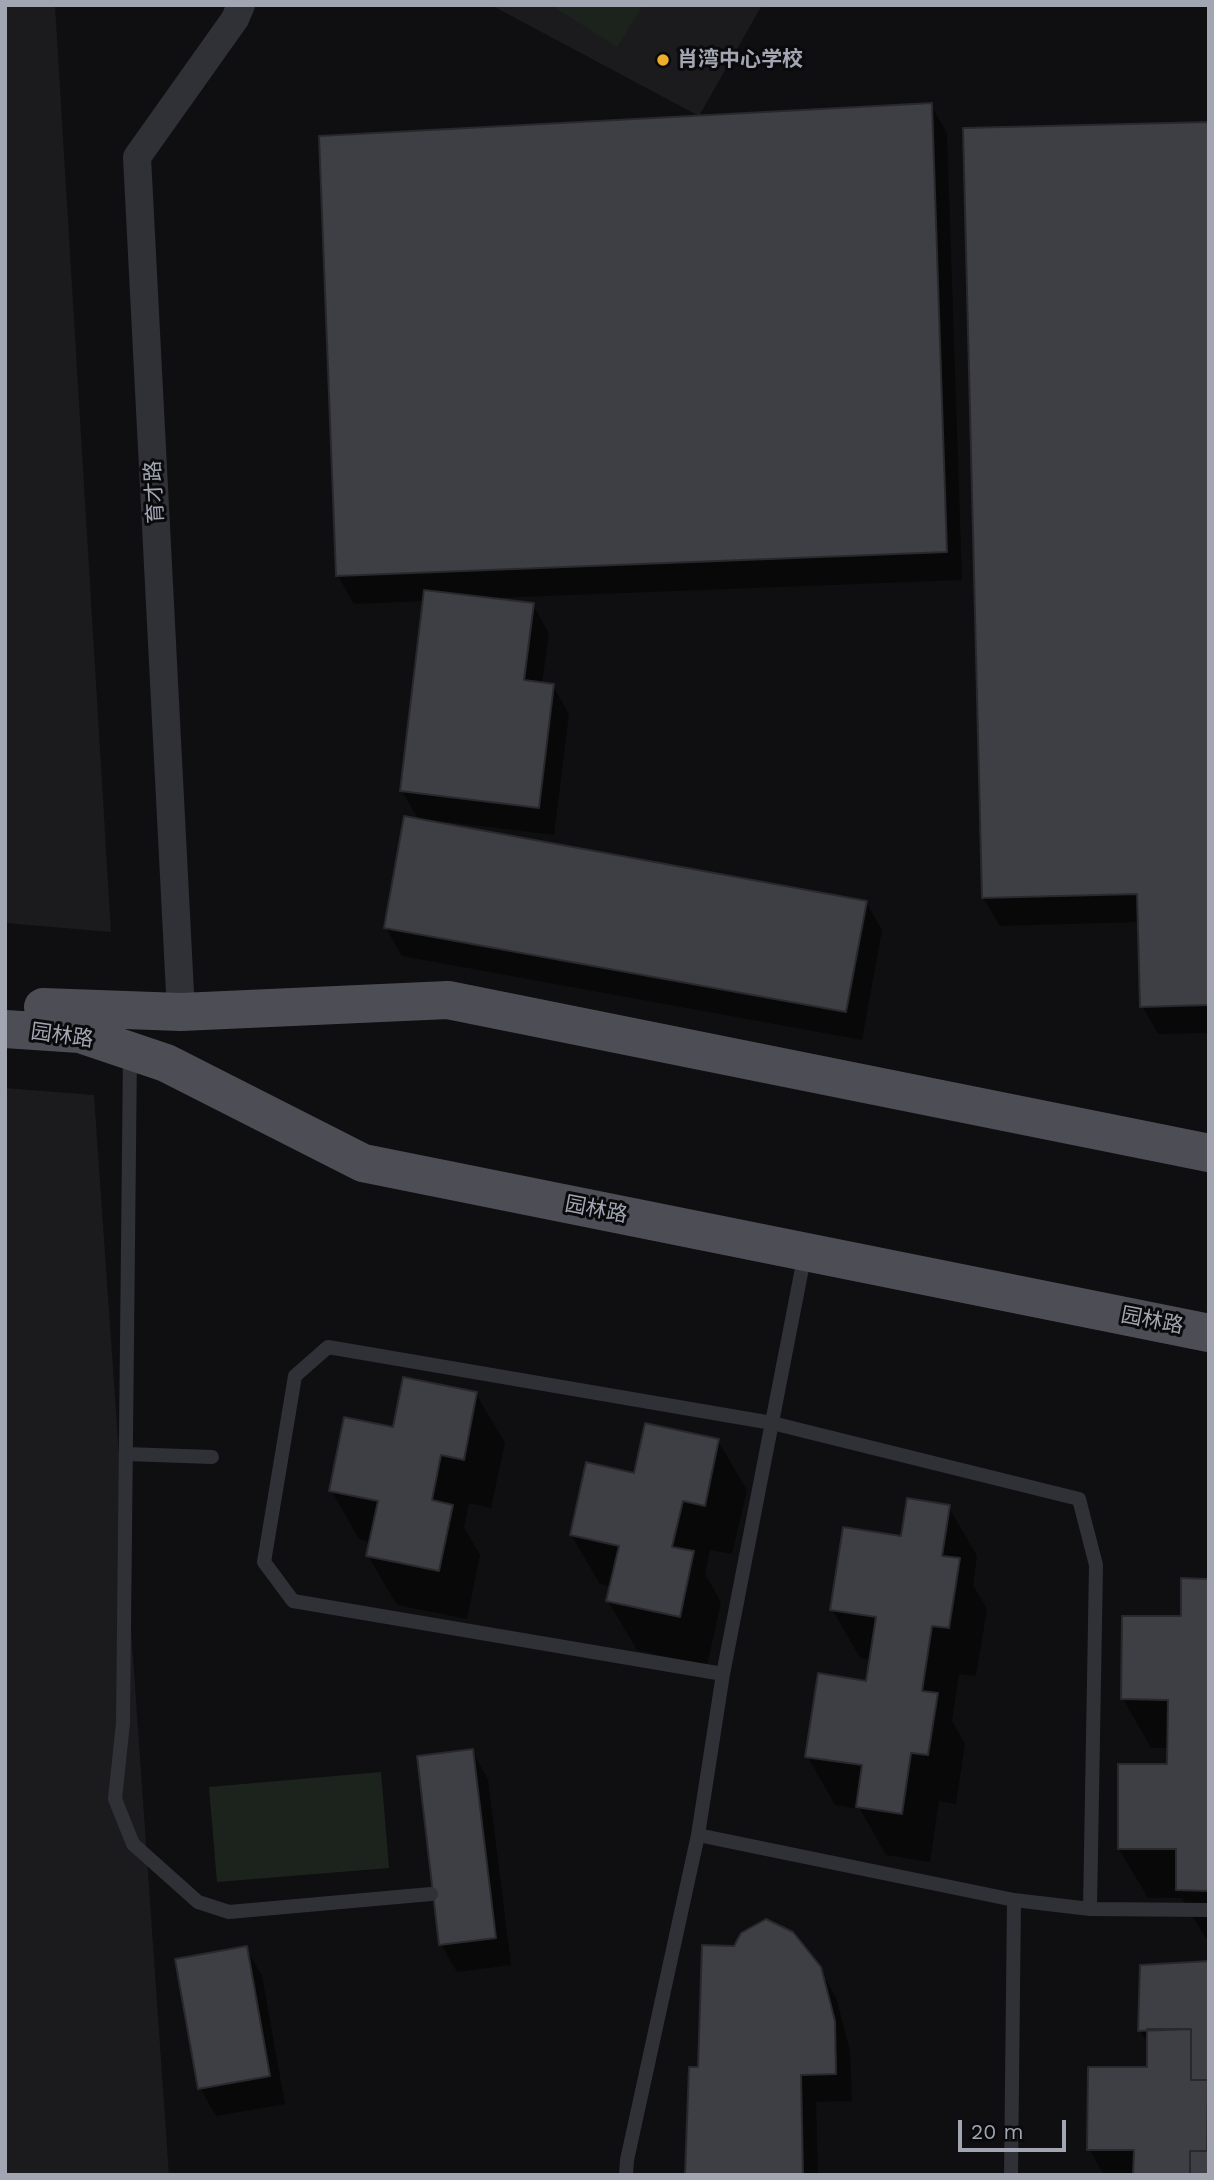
<!DOCTYPE html>
<meta charset="utf-8">
<style>
body{margin:0}
#map{position:relative;width:1214px;height:2180px;overflow:hidden;background:#0f0f11;font-family:"Work Sans",sans-serif}
canvas{display:block}
.frame{position:absolute;inset:0;border:7px solid #a1a6b2;pointer-events:none}
.scale{position:absolute;left:958px;top:2120px;width:108px;height:32px;box-sizing:border-box;border:4px solid #a1a6b2;border-top:0;padding-left:9px;font-size:21px;line-height:24px;white-space:nowrap;color:#a1a6b2;-webkit-text-stroke:5px #0a0a0c;paint-order:stroke}
</style>
<div id="map">
<canvas width="1214" height="2180"></canvas>
<div class="frame"></div>
<div class="scale">20 m</div>
</div>
<script>
const c = document.querySelector('canvas').getContext('2d');
c.lineJoin = 'round';
function fillPath(path, color) {
  c.fillStyle = color;
  c.fill(path, 'evenodd');
}
function strokePath(path, color, width, dash) {
  c.strokeStyle = color;
  c.lineWidth = width;
  c.lineCap = dash ? 'butt' : 'round';
  c.setLineDash(dash || []);
  c.stroke(path);
}
function write(font, color, halo, rows, align = 'center') {
  c.font = font + ' "Work Sans","Noto Sans SC",sans-serif';
  c.lineWidth = 6;
  c.setLineDash([]);
  c.textBaseline = 'middle';
  c.strokeStyle = halo;
  c.fillStyle = color;
  for (const [text, x, y, turn = 0] of rows) {
    c.save();
    c.translate(x, y);
    c.rotate((+turn || 0) * Math.PI / 180);
    c.textAlign = isNaN(turn) ? turn : align;
    if (halo) c.strokeText(text, 0, 0);
    c.fillText(text, 0, 0);
    c.restore();
  }
}
const built = new Path2D(`
 M5,5H55L111,932L5,923Z
 M491,5H762L699,116Z
 M5,1088L94,1095L169,2175H5Z`);
const green = new Path2D(`
 M551,5H643L617,47Z
 M381,1772L389,1868L217,1882L209,1787Z`);
const shadow = new Path2D(`
 M931,105L947,133L962,580L494,598V600L533,605L549,633L542,684L553,686L569,714L554,835L447,822V825L866,902L882,930L862,1040L402,956L386,928L419,820L402,791L425,601L354,604L338,576Z
 M1209,124V1033L1158,1034L1142,1006L1140,922L1000,926L983,898Z
 M476,1394L505,1443L491,1508L469,1503L464,1527L480,1555L467,1619L397,1605L368,1556L371,1542L359,1539L331,1490L394,1429Z
 M718,1441L747,1490L732,1554L710,1550L705,1574L721,1602L707,1666L637,1650L608,1601L611,1587L600,1584L571,1535L635,1475Z
 M949,1507L977,1556L973,1585L987,1609L976,1676L959,1674L952,1721L965,1744L956,1804L939,1801L930,1862L886,1855L860,1809L835,1805L807,1756L868,1683L871,1660L860,1658L832,1609L903,1538Z
 M1209,1580V1939H1206L1182,1898H1148L1119,1849L1169,1766V1748H1151L1123,1699Z
 M472,1751L488,1779L511,1965L457,1972L441,1944Z
 M246,1948L262,1976L285,2104L216,2116L200,2088Z
 M1209,1962V2175H1104L1089,2149L1149,2069V2045L1140,2031Z
 M819,1968L836,1997L850,2051L852,2101L816,2102L818,2175H687L700,2069Z`);
const building = new Path2D(`
 M932,103L947,552L336,576L319,136Z
 M1209,122V1005L1140,1007L1137,894L982,898L963,128Z
 M424,590L534,603L524,680L554,684L539,808L400,791Z
 M404,816L867,901L846,1012L384,928Z
 M403,1377L477,1392L464,1460L441,1455L432,1500L453,1505L439,1571L366,1556L378,1501L329,1491L344,1417L393,1427Z
 M645,1423L719,1439L705,1506L683,1501L672,1547L694,1551L680,1617L606,1601L619,1546L570,1535L586,1462L634,1473Z
 M907,1498L950,1505L942,1556L960,1558L949,1628L932,1626L922,1691L938,1693L928,1755L911,1753L902,1814L856,1807L862,1765L805,1757L818,1673L866,1681L876,1617L830,1610L843,1527L901,1536Z
 M1181,1578L1209,1579V1891L1176,1890V1849H1118V1764H1167L1168,1700L1121,1699L1122,1616H1181Z
 M473,1749L496,1938L439,1945L417,1756Z
 M766,1919L793,1932L821,1967L835,2021L836,2074L801,2075L803,2175H685L689,2067H698L702,1945L734,1946L741,1933Z
 M247,1946L270,2076L198,2089L175,1959Z
 M1209,1961V2175H1190V2151H1207L1208,2080H1191V2029L1138,2031L1140,1965Z
 M1147,2029H1191V2080H1208L1207,2151H1190V2175H1133L1134,2150H1087L1088,2067H1147Z`);
const service = new Path2D(`
 M130,1052L123,1723L115,1799L133,1844L198,1902L229,1912L431,1894
 M126,1454L212,1457
 M723,1674L293,1601L264,1562L295,1376L328,1347L772,1423L1079,1499L1096,1565L1090,1909L1209,1910
 M698,1835L1014,1900L1011,2175
 M1014,1900L1090,1909
 M626,2175L627,2160L698,1835L723,1674L805,1253`);
const minor = new Path2D(`
 M181,1012L137,157L235,19L241,5`);
const primary = new Path2D(`
 M43,1007L181,1012L448,1000L1209,1153
 M5,1029L80,1034L166,1063L363,1163L1209,1333`);
const markers = [
 [663,60,7,"#eead2a"]
];
const poiNames = [
 ["肖湾中心学校",677,60]
];
const streetNames = [
 ["育才路",155,492,-93],
 ["园林路",62,1036,8],
 ["园林路",596,1210,11],
 ["园林路",1152,1321,11]
];
fillPath(built, '#1b1b1e');
fillPath(green, '#1c231d');
fillPath(shadow, '#0007');
fillPath(building, '#3e3f44');
strokePath(building, '#29292d', 2);
strokePath(service, '#303136', 14);
strokePath(minor, '#303136', 28);
strokePath(primary, '#4d4e55', 38);
for (const [x, y, r, color] of markers) {
  const dot = new Path2D();
  dot.arc(x, y, r, 0, 2 * Math.PI);
  c.fillStyle = color;
  c.fill(dot);
  strokePath(dot, '#0a0a0c', 2.5);
}
write('bold 21px', '#a1a6b2', '#0a0a0c', poiNames, 'left');
write('21px', '#a1a6b2', '#0a0a0c', streetNames);
</script>
